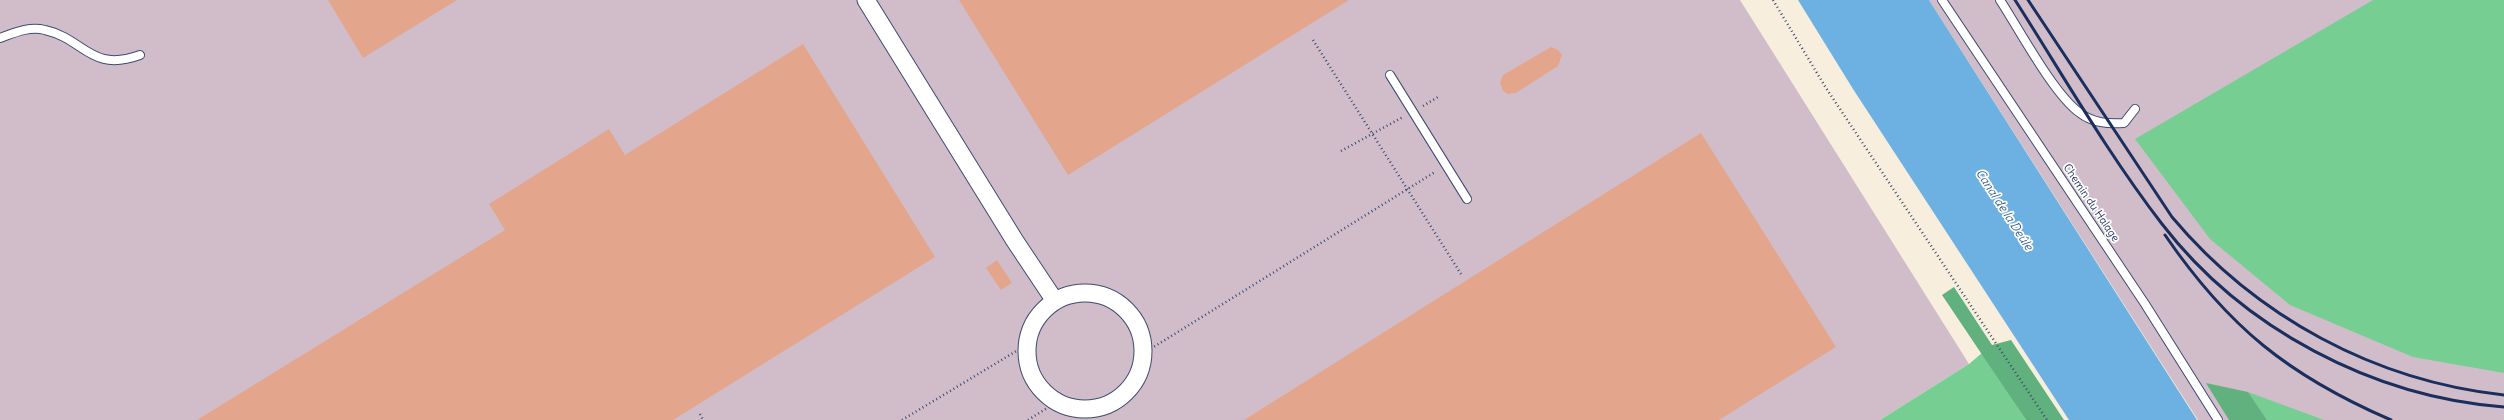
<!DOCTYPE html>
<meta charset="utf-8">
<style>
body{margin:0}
canvas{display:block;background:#f7eedd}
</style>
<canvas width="2504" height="420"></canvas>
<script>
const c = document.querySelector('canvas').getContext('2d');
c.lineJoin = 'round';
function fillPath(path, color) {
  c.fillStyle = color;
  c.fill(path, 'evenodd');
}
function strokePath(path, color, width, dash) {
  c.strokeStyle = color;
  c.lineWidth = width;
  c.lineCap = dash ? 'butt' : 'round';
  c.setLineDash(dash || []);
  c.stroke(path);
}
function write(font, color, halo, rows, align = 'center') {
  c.font = font + ' Delius,sans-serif';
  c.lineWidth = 3.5;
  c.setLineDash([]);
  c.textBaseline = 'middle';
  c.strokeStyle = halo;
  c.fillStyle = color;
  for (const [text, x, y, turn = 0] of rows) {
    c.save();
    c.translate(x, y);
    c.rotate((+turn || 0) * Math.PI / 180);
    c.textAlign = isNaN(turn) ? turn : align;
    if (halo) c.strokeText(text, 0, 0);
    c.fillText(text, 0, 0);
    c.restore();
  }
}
const industrial = new Path2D(`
 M0,0H1740L1969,364L1880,420H0Z
 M1929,0H2504V420H2198Z`);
const green = new Path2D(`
 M2373,0H2504V373L2413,357L2290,305L2210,239L2135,139Z
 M1982,353L2026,420H1880L1969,364Z
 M2248,392L2324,420H2267Z`);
const forest = new Path2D(`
 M1954,287L1992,345L2011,340L2064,420H2026L1942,295Z
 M2206,383L2248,392L2267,420H2229Z`);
const water = new Path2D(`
 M1798,0H1929L2197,420H2069L1853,89Z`);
const building = new Path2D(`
 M328,0H457L363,58Z
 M959,0H1349L1068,175Z
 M803,44L935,257L673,420H197L505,230L489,204L609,129L625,155Z
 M1551,47L1558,50L1562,55L1558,66L1516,93L1508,94L1503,91L1500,83L1503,75Z
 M1701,133L1836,347L1719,420H1244Z
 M997,260L1012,283L1001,290L986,268Z`);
const path = new Path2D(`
 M1773,0L1826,88L2047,420
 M1313,40L1461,274
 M1423,106L1438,97
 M1341,151L1403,117
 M1144,353L1435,172
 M700,414L703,420
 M902,420L1028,344
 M1028,420L1057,402`);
const service = new Path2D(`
 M1942,0L2145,304L2218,420
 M2000,0C2019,29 2054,95 2080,113C2093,123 2108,124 2124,123L2135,109
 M0,38C14,33 29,26 45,30C85,39 90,73 140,55
 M1390,75L1467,199`);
const minor = new Path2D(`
 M866,0L1015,241L1055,301
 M1027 351a58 58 0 1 1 116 0a58 58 0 1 1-116 0Z`);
const rail = new Path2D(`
 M2015,0C2063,75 2108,154 2162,224C2243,329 2373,397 2504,407
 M2028,0L2172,217C2256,317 2375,381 2504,395
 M2165,235C2228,327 2289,376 2391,420`);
const streetNames = [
 ["Chemin du Halage",2091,203,56]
];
const waterNames = [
 ["Canal de la Deûle",2004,210,57]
];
fillPath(industrial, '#d1bdc9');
fillPath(green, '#76ce93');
fillPath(forest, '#60b17d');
fillPath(water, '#6db1e2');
fillPath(building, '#e3a68d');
strokePath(service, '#3c4c71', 10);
strokePath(minor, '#3c4c71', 19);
strokePath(path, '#3c4c71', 2.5, [1, 3]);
strokePath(service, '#fff', 8);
strokePath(minor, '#fff', 17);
strokePath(rail, '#1b2f5e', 3);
write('11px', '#1b2f5e', '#fff', streetNames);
write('italic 12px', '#385c8c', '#fff', waterNames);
</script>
